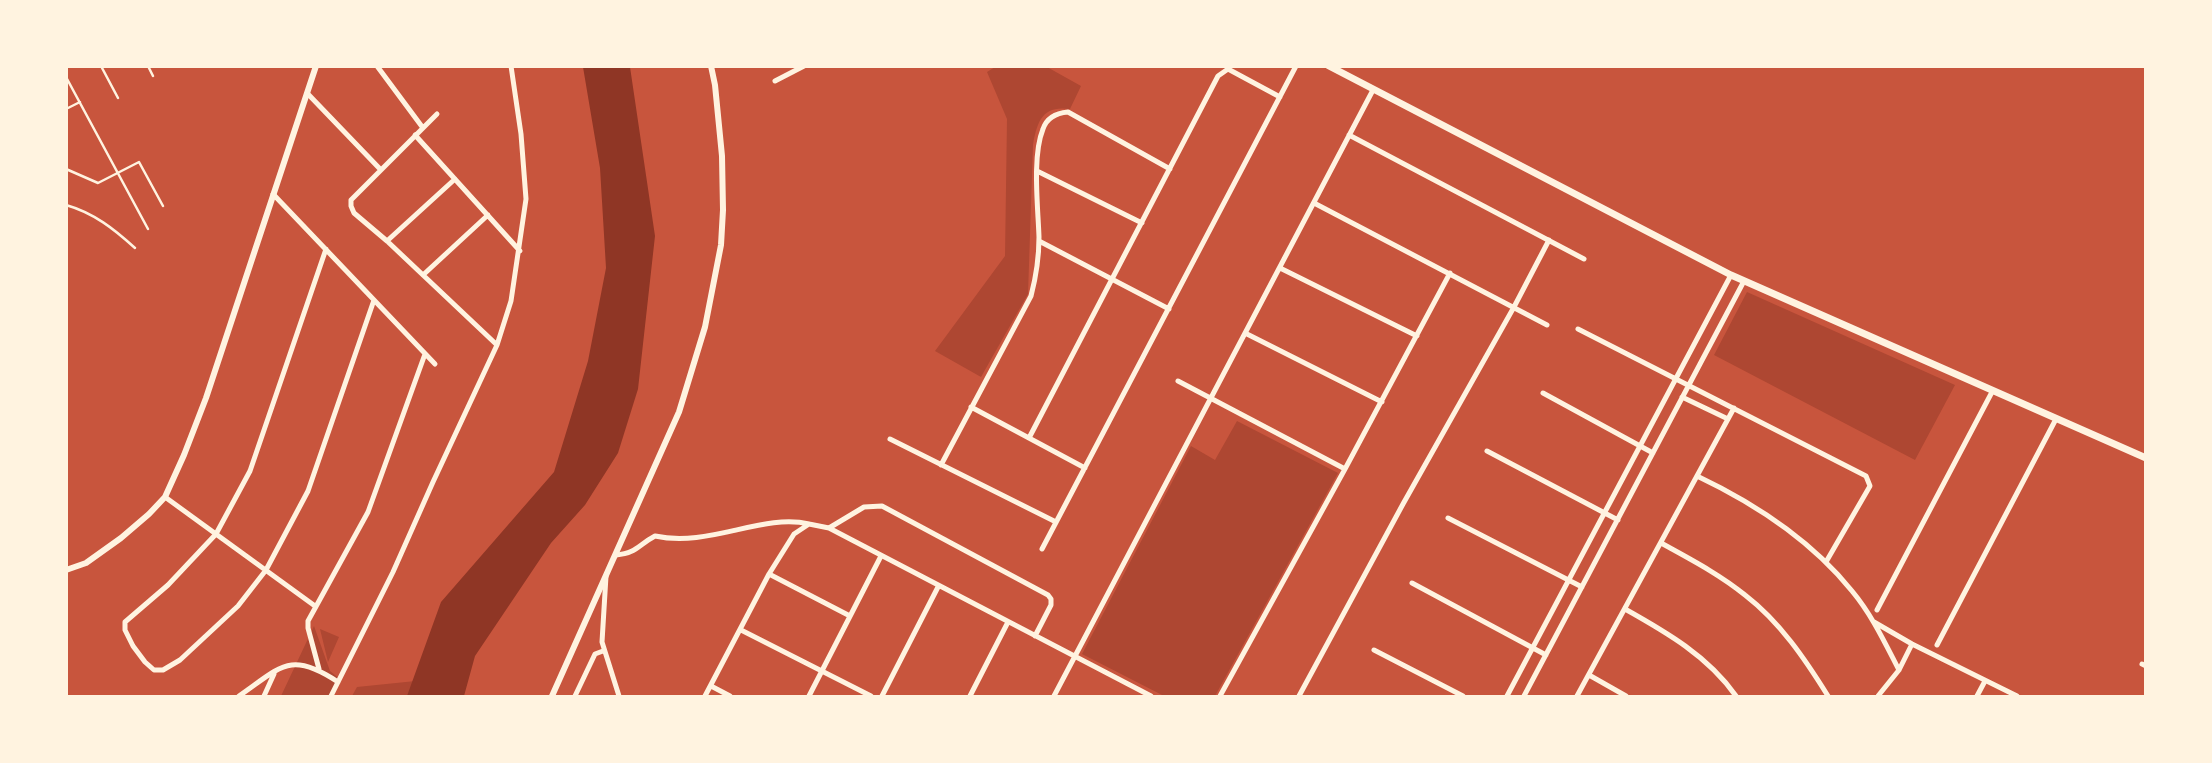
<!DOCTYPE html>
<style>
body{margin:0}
#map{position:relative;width:2212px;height:763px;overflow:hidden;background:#c8553d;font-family:"Varela Round",sans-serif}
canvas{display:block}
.frame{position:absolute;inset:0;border:68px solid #fff3e0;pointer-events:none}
</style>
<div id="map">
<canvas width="2212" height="763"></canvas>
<div class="frame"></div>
</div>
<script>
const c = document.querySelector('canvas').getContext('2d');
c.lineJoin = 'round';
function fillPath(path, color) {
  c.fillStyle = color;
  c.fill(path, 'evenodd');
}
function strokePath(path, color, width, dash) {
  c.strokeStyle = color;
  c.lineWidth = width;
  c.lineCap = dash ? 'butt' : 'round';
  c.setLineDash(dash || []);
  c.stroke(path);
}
const green = new Path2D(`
 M995,67H1047L1081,86L1070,109C1042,105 1037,122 1033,145L1028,294L981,377L935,351L1005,256L1007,119L987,72Z
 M1747,292L1955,385L1915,460L1714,355Z
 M1237,421L1338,473L1215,696H1164L1082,654L1191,446L1215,460Z
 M314,626L330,671L341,680L333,696H281Z
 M320,629L339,637L328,662Z
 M435,679L430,696H352L357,687Z`);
const water = new Path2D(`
 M583,67H630L655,236L638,389L618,453L585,505L551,543L475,656L464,696H407L441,602L554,472L588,361L606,268L600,168Z`);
const service = new Path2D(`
 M101,66L118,98
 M148,66L153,76
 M66,77L148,229
 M66,109L80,102
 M66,169L98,183L139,162L163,206
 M66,205C94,213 114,229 135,248`);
const minor = new Path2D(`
 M377,66L423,128
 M775,81L804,66
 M307,93L380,169
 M437,114L351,200V206L354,213L387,241L497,345
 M415,135L520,251
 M1349,135L1584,259
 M1037,171L1142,223
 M273,194L435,364
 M1314,203L1547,325
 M387,241L455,179
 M1039,241L1169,309
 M326,249L250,471L216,534L168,585L125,622V630L133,646L145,662L154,670H163L180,660L238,606L266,570L308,491L374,300
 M1280,268L1417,336
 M423,275L488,215
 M1578,329L1866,476L1870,486L1826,562
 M1245,333L1382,402
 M1178,381L1345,469
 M1543,393L1653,453
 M1682,397L1728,419
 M971,407L1085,468
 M1029,438L1218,76L1228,69L1280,97
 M890,439L1056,522
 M1487,451L1618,520
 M941,465L1031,296C1036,277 1039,257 1039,237C1038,207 1032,156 1043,129C1047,117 1057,113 1068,112L1170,169
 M1697,476C1756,504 1811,540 1852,591C1872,615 1885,643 1899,670
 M165,497L315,606
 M1448,518L1582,587
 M829,528L864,507L882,506L1048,595L1051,599V605L1035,636
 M1661,543C1690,559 1719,574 1745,595C1780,622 1805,659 1828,696
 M1042,549L1296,66
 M616,555C637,553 638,545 655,536C709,548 762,513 809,524
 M769,574L850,616
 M606,576L602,642L619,696
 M1412,583L1546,655
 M1625,609C1666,632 1708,656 1736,696
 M1877,610L1992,392
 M1874,622L1912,644L2017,696
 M741,630L871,696
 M1937,645L2056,419
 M1374,650L1463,696
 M2142,664L2146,666
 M319,669L308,628V621L368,512L425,354
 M1589,675L1626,696
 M711,686L730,696
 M239,696C281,667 290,650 338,682
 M264,696L274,674
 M331,696L393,572L433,482L497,345L511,301L526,199L521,134L511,66
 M575,696L595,654L603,651
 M705,696L769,574L794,534L809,524L829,528L1151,696
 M809,696L881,556
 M882,696L938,587
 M970,696L1008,622
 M1054,696L1373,90
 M1220,696L1345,469L1450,273
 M1299,696L1403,504L1514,307L1549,240
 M1507,696L1731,275
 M1524,696L1744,281
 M1577,696L1734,408
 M1878,696L1899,670L1912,644
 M1977,696L1985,681`);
const tertiary = new Path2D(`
 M66,570L86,563L121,538L149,514L165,497L184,455L206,398L316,66
 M552,696L679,412L705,327L721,245L723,210L722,156L715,85L711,66`);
const secondary = new Path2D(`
 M1329,66L1731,275L2146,458`);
fillPath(green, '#ae4732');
fillPath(water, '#8f3625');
strokePath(service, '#fff3e0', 2.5);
strokePath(minor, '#fff3e0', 5);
strokePath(tertiary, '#fff3e0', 6);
strokePath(secondary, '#fff3e0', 7);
</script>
